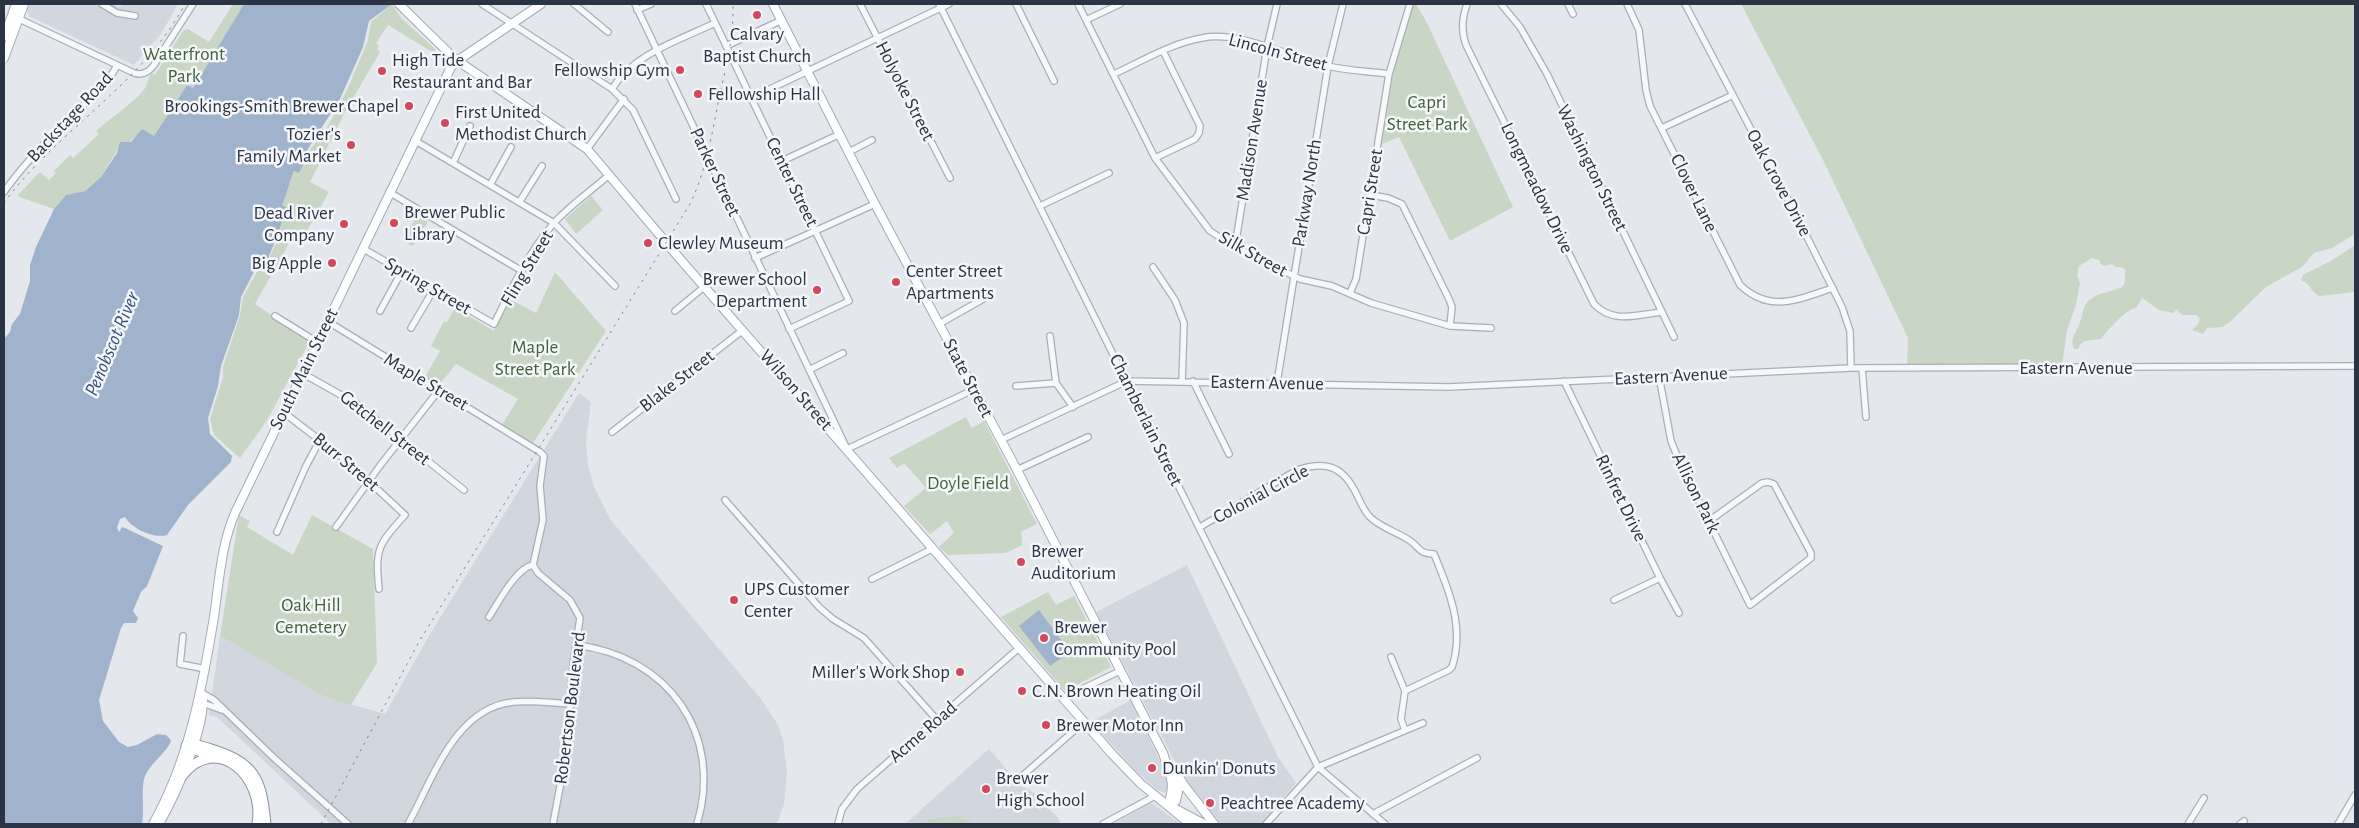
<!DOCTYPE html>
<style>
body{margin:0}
#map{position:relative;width:2359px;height:828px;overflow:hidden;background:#e4e7ec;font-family:"Alegreya Sans",sans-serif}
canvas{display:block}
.frame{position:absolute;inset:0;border:5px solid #2b3445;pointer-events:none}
</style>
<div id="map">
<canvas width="2359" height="828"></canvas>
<div class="frame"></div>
</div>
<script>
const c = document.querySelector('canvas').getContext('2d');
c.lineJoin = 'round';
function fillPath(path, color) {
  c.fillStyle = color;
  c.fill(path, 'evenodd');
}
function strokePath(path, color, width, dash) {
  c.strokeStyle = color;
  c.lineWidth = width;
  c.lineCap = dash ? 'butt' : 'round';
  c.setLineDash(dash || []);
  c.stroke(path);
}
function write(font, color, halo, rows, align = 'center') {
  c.font = font + ' "Alegreya Sans",sans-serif';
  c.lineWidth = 5;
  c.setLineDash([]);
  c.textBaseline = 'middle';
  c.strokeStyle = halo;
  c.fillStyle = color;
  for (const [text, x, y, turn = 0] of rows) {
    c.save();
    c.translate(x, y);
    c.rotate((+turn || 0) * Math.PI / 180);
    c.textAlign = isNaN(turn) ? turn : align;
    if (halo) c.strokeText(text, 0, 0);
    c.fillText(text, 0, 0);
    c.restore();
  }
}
const built = new Path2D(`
 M30,4H113L119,7L125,4H178L161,34L134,65L29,16L27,10Z
 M579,393L591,402L586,440L588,466L594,487L610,519L761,699L778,725L783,740L787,773L784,804L777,824H331L217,717L209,715L220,636L325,697L385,714L430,634Z
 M1187,565L1278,757L1296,783L1261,824H1220L1198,799L1179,769L1096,612Z
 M1131,700L1168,778V788L1165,793L1157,790L1135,770L1091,722Z
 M989,749L1021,786L1034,793L1058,818L1061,824H905Z
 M1151,803L1181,824H1113Z`);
const green = new Path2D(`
 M233,4H244L193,88L187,85L154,136L133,138L130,142H122L101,177L85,191L66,195L54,209L17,196L40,172L49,180L56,173L54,171L70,155L73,158L99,134L96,131C111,117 130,106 143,91C148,86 147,79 152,73L155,75L183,31L188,29L209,42Z
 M392,4L402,19L434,48L439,56L388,25L376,43L379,46L377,49L380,52L345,112L310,182L329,192L304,236L294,232C283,257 268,280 255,304L310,341L266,422L240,458L214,435L210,419L223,377V367L240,315L243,297L259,268H268L271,260L270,256L279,236L286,207L282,205C287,194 289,183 294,171L299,173L309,151L328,126L348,88L368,40L371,22Z
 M1413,4H1416L1426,21L1513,207L1450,241L1399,137L1382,144L1393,74Z
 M1741,4H2355V234L2332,248L2314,253L2302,267L2266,287L2230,322L2222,327L2207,328L2203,334L2192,330L2198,324L2200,319L2196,315H2182L2176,309L2174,313L2159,310L2142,298L2136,308C2127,308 2107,331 2101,339C2090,341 2083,338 2078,349H2074C2070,339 2074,336 2078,327C2082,320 2082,310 2086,304C2093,293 2112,292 2122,287L2125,282V269L2121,267H2115L2112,264L2105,266L2101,264L2099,260L2092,258L2079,266L2077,276L2080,283L2076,305L2067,330L2062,365H1907L1908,338L1822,158Z
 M591,196L603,210L576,234L565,219Z
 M417,215L428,221L413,246L403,241Z
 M2355,245V292L2319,296C2311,292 2310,283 2301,280L2303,275L2331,261Z
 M555,272L606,331L533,443L502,425L518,399L456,364L439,385L425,377L440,351L431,346L444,321L447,322L455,308L494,331L511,300L536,313Z
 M966,417L972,428L984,421L1037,524L1021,532L1022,545L1006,553L948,555L939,547L954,533L947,521L930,534L904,506L926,488L904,463L897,468L889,458Z
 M239,515L250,521L247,527L293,555L312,515L373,549L377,663L351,705L325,697L220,636Z
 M1048,592L1056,605L1074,596L1111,667L1065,691L1001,617Z
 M958,816L976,824H924L929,819Z`);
const water = new Path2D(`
 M244,4H392L369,21L363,47L340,99L306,152V159L299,173L294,171C289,183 287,194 282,205L286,207L280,229L269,256L268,266L258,264L241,297L239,315L221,366L218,386L208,418L210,434L232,456L231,462L188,505L167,535C153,539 131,528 125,517L120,519L117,528L119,532L122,527L125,528L163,546L147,586L141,592L133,611L138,618L136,623H124L121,628L99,700L103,721L119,742L128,747L137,745L157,734L166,735L171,740C170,749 151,763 146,774C140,784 145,810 142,824H4V339L10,332L12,324L20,314L30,281V265L36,247L54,209L66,195L85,191L101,177L117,153L120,142H131L142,129L154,136L187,85L193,88Z
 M1039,610L1070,652L1050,666L1019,626Z`);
const minor = new Path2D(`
 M102,4L117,13L135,16
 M482,4L612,89L633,110L676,199
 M574,4L608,32
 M635,4L847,449L973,390
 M706,4L849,301L789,329
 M860,4L950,178
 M939,4L1318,767L1385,824
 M1016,4L1054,81
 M1078,4L1155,158L1210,231L1235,247L1300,279L1332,286L1371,303L1450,326L1491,328
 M1467,4C1462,19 1461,30 1466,45L1594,304C1613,324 1636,315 1662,312
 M1501,4L1520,27L1547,74L1674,337
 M1568,4L1573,14
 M1627,4L1639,30L1646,90L1650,106L1740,285C1771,314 1798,299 1833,288
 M1685,4L1796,215L1842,307L1850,331L1851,368
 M637,10L651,4
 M15,17L134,73C143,76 149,72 154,65L193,4
 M1086,20L1120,4
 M726,46L782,20
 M1114,74C1142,61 1172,43 1202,38C1240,30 1291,58 1328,66C1347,71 1369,71 1389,74
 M612,89C633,54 680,40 715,23
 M751,98L949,4
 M1662,128L1733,95
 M414,140L554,223L615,286
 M587,149L624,99
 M849,152L872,140
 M1155,158L1195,139L1199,133L1200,126L1163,51
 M782,161L840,134
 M453,163L470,126
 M490,185L511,147
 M4,192C23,165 47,140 71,117C87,101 108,85 117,65
 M389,192L522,271
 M1370,195L1388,198L1402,204L1449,299L1452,307L1450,326
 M520,201L542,166
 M1040,206L1109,173
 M1235,247L1267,47L1277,4
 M362,248L494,324C511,290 528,253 553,224C569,206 591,191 609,175
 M755,258L875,204
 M1153,267L1175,300L1184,323L1182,382
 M1350,293L1356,279L1389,74L1410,4
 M380,311L402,271
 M675,311L704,287
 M275,316L317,342
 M327,321L540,452L544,456L540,486L543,520L533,565L538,573L570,600L580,618L573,665L567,749L553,824
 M939,324L983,299
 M411,328L434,289
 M1050,336L1056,383L1073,407
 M1862,368L1866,417
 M809,370L843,353
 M302,373L357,404L464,490
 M1659,376L1671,441L1680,463L1750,605L1811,558V553L1774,484L1768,482L1762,483L1709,521
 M1193,381L1229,454
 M1564,381L1660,578L1679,613
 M1277,383L1328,66L1343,4
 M1016,386L1056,383
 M283,412L347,461L405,515C378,545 375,548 379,589
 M612,432L743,330
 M1001,440L1127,381L1449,387L1851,368L2355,366
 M1017,470L1088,437
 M725,500L819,607L833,619L864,638L937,720
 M336,527L379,467L439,390
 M1200,527L1297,470C1325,461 1342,465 1356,493C1360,501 1363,509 1369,516C1379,527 1397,532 1409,540C1421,548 1417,553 1434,554C1449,590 1465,628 1452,667L1449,670L1405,691
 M277,532L306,466L320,440
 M872,579L932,549
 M1614,600L1660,578
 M489,617C498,603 516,568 533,565
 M183,636L180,664L206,669
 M576,645C668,656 724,734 697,824
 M1391,657L1405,691
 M202,693L214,700L274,758L348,824
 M1063,698L1120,671
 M200,702L222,710
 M1405,730L1401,719L1405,691
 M1021,777L1084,722
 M1373,814L1477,758
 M408,824C433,779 455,708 513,702C532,700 552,703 571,704
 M838,824L842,809L857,789L1019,648
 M1103,824L1155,796
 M1266,824L1318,767L1423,723
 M2188,824L2204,798
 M2240,824L2244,821
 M2338,824L2355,795`);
const major = new Path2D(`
 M399,4L455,59L587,149L680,259L1112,754L1141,784L1190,824
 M773,4L875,204L1017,470L1163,753C1170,776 1176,781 1168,805
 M4,37L16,4
 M4,58L24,4
 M1176,771L1183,784L1214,824
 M1168,805L1176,801L1179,787L1178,778
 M1174,808L1204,824
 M153,824C189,760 202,689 214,617C219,583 221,545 235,513L451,67L457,61L541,4
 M159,824C176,794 204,732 203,697`);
const highway = new Path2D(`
 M187,744C197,743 208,748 217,751C258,764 262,785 266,824
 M186,746L216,758
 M182,776C217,732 265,777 257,824`);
const rail = new Path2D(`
 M4,203C57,130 142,85 185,4
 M321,824L420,640L690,204C706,171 712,134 719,98C726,67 734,36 733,4`);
const markers = [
 [757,15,5,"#d1495b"],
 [680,70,5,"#d1495b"],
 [382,71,5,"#d1495b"],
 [698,94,5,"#d1495b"],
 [409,106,5,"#d1495b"],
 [445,123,5,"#d1495b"],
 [351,145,5,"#d1495b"],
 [394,223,5,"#d1495b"],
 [344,224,5,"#d1495b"],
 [648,243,5,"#d1495b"],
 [332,263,5,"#d1495b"],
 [896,282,5,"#d1495b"],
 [817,290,5,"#d1495b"],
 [1021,562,5,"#d1495b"],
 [734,600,5,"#d1495b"],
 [1044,638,5,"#d1495b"],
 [960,672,5,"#d1495b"],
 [1022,691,5,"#d1495b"],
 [1046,725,5,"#d1495b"],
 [1152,768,5,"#d1495b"],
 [986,789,5,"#d1495b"],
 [1210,803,5,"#d1495b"]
];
const poiNames = [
 ["Calvary",757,34,"center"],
 ["Baptist Church",757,56,"center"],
 ["High Tide",392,60],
 ["Restaurant and Bar",392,82],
 ["Fellowship Gym",670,70,"right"],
 ["Fellowship Hall",708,94],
 ["Brookings-Smith Brewer Chapel",399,106,"right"],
 ["First United",455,112],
 ["Methodist Church",455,134],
 ["Tozier's",341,134,"right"],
 ["Family Market",341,156,"right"],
 ["Brewer Public",404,212],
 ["Library",404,234],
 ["Dead River",334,213,"right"],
 ["Company",334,235,"right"],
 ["Clewley Museum",658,243],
 ["Big Apple",322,263,"right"],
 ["Center Street",906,271],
 ["Apartments",906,293],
 ["Brewer School",807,279,"right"],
 ["Department",807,301,"right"],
 ["Brewer",1031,551],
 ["Auditorium",1031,573],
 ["UPS Customer",744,589],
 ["Center",744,611],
 ["Brewer",1054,627],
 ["Community Pool",1054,649],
 ["Miller's Work Shop",950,672,"right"],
 ["C.N. Brown Heating Oil",1032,691],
 ["Brewer Motor Inn",1056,725],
 ["Dunkin' Donuts",1162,768],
 ["Brewer",996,778],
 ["High School",996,800],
 ["Peachtree Academy",1220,803]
];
const streetNames = [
 ["Lincoln Street",1278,52,15],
 ["Holyoke Street",905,91,63],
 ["Backstage Road",70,117,-47],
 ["Madison Avenue",1252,140,-81],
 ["Washington Street",1592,168,64],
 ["Parker Street",715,172,65],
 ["Center Street",792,182,64],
 ["Oak Grove Drive",1779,183,62],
 ["Longmeadow Drive",1537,188,64],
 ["Capri Street",1370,192,-81],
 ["Parkway North",1307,193,-81],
 ["Clover Lane",1694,193,64],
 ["Silk Street",1253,254,29],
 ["Fling Street",527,268,-59],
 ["Spring Street",428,286,30],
 ["Eastern Avenue",2076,368],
 ["South Main Street",304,369,-64],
 ["Eastern Avenue",1671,376,-3],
 ["State Street",968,378,62],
 ["Blake Street",677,381,-38],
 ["Maple Street",426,382,31],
 ["Eastern Avenue",1267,383,1],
 ["Wilson Street",796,390,49],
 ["Chamberlain Street",1146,420,64],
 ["Getchell Street",385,428,38],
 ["Burr Street",346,462,40],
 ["Allison Park",1696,493,64],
 ["Colonial Circle",1261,494,-28],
 ["Rinfret Drive",1621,498,64],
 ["Robertson Boulevard",570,708,-83],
 ["Acme Road",923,732,-41]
];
const parkNames = [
 ["Waterfront",184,54],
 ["Park",184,76],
 ["Capri",1427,102],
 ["Street Park",1427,124],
 ["Maple",535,347],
 ["Street Park",535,369],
 ["Doyle Field",968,483],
 ["Oak Hill",311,605],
 ["Cemetery",311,627]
];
const waterNames = [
 ["Penobscot River",112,344,-67]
];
fillPath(built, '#d2d6de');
fillPath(green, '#c9d6c5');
fillPath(water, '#9fb4cc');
strokePath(minor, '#a9aeb7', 8);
strokePath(major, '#a3abb8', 10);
strokePath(highway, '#8b94a3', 11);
strokePath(minor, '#f7f8fa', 5.5);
strokePath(major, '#fff', 8);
strokePath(highway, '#fff', 9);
strokePath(rail, '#7d8696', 1, [2.5, 5]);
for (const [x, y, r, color] of markers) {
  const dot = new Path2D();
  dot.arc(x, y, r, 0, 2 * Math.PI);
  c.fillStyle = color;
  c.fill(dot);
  strokePath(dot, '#f4f6f9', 2);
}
write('19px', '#2b3445', '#f4f6f9', poiNames, 'left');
write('19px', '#2b3445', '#f4f6f9', streetNames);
write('19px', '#3f6138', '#f4f6f9', parkNames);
write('italic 20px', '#34527a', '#f4f6f9', waterNames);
</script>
